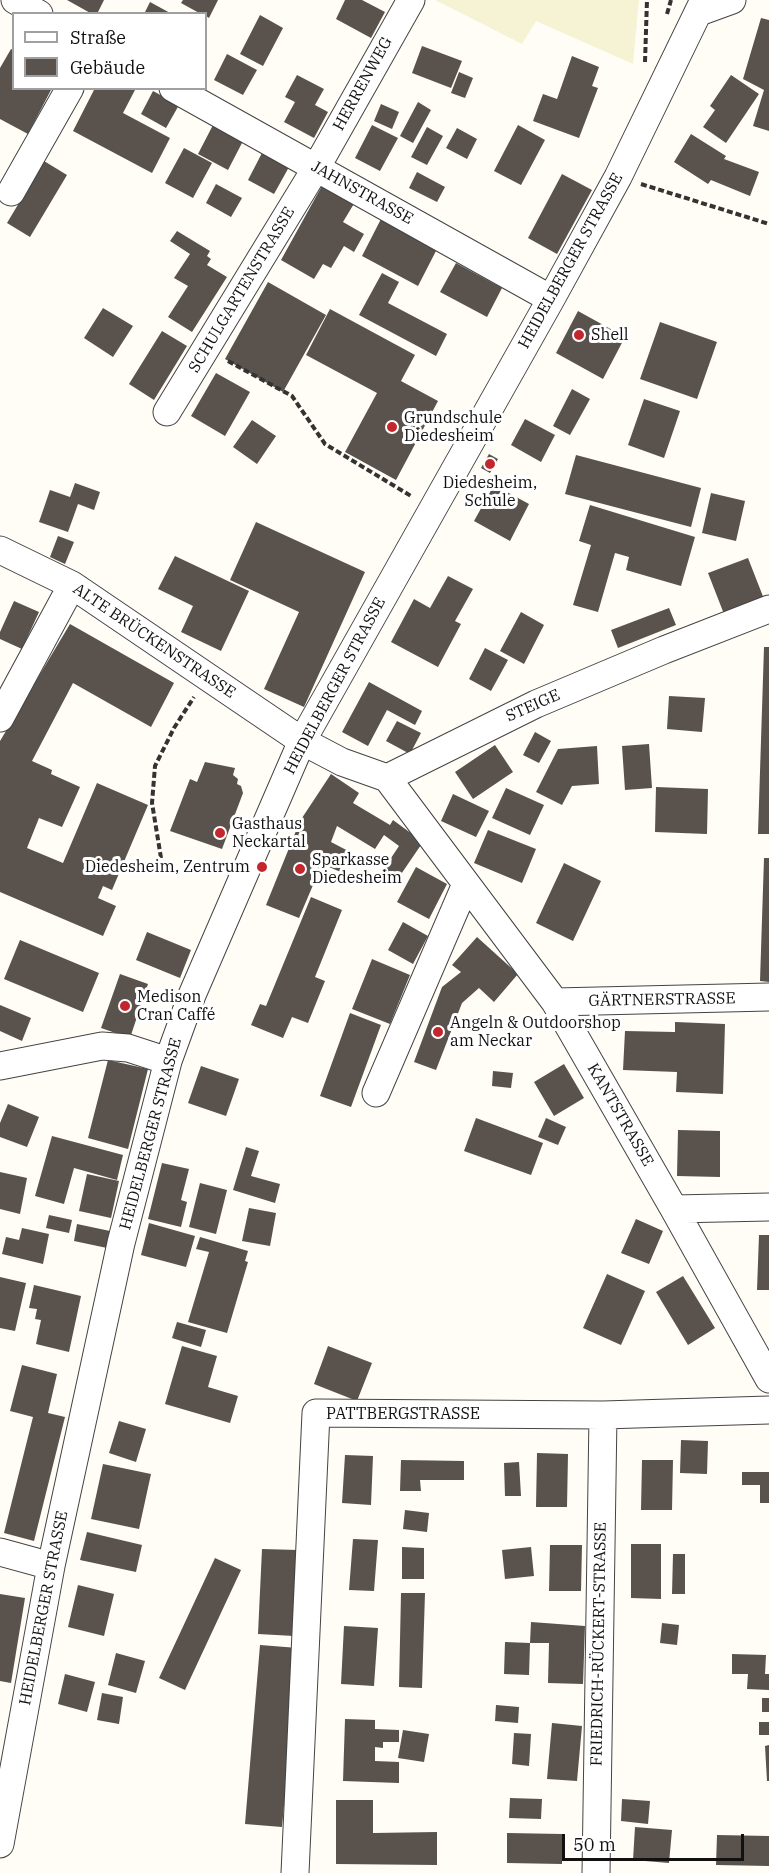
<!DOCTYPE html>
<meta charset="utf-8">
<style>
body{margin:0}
#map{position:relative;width:769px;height:1873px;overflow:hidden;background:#fffdf5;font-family:"IBM Plex Serif",serif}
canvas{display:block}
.legend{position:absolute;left:12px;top:12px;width:195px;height:78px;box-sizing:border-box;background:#fff;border:2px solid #a0a0a0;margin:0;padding:8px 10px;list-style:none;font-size:18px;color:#111}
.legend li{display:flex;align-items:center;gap:12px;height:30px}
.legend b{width:30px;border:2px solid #a0a0a0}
.scale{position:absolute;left:562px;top:1834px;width:182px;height:27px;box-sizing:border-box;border:3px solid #111;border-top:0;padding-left:8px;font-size:18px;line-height:21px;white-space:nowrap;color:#111;-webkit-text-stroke:4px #fff;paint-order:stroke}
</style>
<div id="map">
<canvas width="769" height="1873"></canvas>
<ul class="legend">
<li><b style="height:8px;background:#fff"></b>Straße</li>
<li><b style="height:16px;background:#5a524d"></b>Gebäude</li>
</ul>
<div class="scale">50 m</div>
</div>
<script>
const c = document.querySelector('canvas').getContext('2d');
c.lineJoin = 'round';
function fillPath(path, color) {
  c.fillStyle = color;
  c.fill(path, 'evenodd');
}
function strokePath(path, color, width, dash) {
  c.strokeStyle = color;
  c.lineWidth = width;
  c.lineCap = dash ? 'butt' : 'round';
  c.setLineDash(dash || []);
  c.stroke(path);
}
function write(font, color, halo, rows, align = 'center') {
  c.font = font + ' "IBM Plex Serif",serif';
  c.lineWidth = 6;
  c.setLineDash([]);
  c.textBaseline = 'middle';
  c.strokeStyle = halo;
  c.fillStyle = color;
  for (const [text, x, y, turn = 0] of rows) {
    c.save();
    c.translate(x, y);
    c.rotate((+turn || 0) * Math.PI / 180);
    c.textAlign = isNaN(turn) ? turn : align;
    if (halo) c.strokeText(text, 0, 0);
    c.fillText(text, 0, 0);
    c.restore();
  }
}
const farmland = new Path2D(`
 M435,0H639L633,64L536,21L522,44Z`);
const building = new Path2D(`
 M67,0H104L97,14H92Z
 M183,0H218L209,18L206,16V14H201L181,3Z
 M345,0H362L385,12L371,38L336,19Z
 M150,2L172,14H144Z
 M260,15L283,28L263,66L240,54Z
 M761,18L769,20V131L753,126L764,90L743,79Z
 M422,46L462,61L451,88L412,73Z
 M11,49L14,50V88H52L28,134L0,119V68Z
 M227,54L257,70L243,95L214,80Z
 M572,56L599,67L592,86L598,88L579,138L533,121L543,94L557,99Z
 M459,72L473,78L465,98L451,93Z
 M297,75L324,89L315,105L328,112L314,138L284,122L295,102L285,97Z
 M731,75L759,94L726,143L703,127L715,110L710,106Z
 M95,88H136L123,113L170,138L152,173L73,131Z
 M153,91L179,105L166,128L141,114Z
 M418,102L431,110L413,143L400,136Z
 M381,104L399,112L392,129L374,121Z
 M213,125L243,141L228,170L198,154Z
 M372,125L398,138L380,171L355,158Z
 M518,125L545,140L521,185L494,171Z
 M427,127L443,136L427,165L411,157Z
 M457,128L477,139L467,159L446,148Z
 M691,134L726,156L724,159L759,172L750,196L711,180L708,184L674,162Z
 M184,148L212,163L193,198L165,183Z
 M262,153L289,167L274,194L248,180Z
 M44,161L67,175L30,237L7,223Z
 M417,172L445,187L437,202L409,188Z
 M562,174L592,190L557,254L528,238Z
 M216,184L242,198L231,217L206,203Z
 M323,184L355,202L343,222L364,234L354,252L344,246L331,268L323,264L314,279L281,260Z
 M381,219L437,249L418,286L362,256Z
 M177,231L210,251L207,256L211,259L207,265L227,277L192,332L168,317L188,286L174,278L190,254L170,241Z
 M456,263L502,288L487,317L440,292Z
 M382,273L399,282L388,303L447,334L436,356L359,315Z
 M268,282L326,315L283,392L225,359Z
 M103,308L133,326L113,357L84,338Z
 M330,309L415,355L401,381L438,401L396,480L345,452L377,393L306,355Z
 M578,311L625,337L603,379L556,353Z
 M660,322L717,342L697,399L640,379Z
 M162,331L187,346L154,400L129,384Z
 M216,373L250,392L225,436L191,416Z
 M572,389L590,399L570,435L553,426Z
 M644,399L680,411L664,458L628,445Z
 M525,419L555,435L541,462L511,445Z
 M252,420L276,436L257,464L233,447Z
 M489,454L498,459L490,473L481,468Z
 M576,455L701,488L691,527L565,494Z
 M75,483L100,492L94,510L78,504L68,532L39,522L50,490L70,497Z
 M494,485L529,504L510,541L474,521Z
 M711,493L745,501L736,541L702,533Z
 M590,505L695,537L681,586L626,570L629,557L615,553L598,612L573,605L591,545L579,541Z
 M256,522L365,572L304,707L264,689L299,612L230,580Z
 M58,536L74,542L65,564L50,557Z
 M175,556L249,591L221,651L181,632L193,606L158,589Z
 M748,558L764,599L724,614L708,573Z
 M448,576L473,589L455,621L461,624L438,667L391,642L414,599L430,608Z
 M14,601L39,612L22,649L0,639V632Z
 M669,608L676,625L618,648L611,630Z
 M521,612L544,625L524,664L500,651Z
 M70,624L174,683L151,727L73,683L32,761L52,770L51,774L80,787L62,827L39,818L27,848L63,863L97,783L148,805L112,890L103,886L98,898L116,906L103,936L0,892V741Z
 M764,647H769V834H758Z
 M485,648L508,660L491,691L469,679Z
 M369,682L422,711L415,725L387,710L368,746L342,732Z
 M669,696L705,698L702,732L667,729Z
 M397,721L421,733L410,754L386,741Z
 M535,732L551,741L539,763L523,755Z
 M649,744L652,788L625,790L622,746Z
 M495,745L513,772L473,799L455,772Z
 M597,746L599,784L572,786L562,805L536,792L558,749Z
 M205,762L235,768L233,775L238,779L237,784L241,786L243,793L222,849L170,831L190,779L197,782Z
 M331,774L359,793L353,803L390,825L393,820L423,842L395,883L381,873L399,846L384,835L375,849L337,826L331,842L354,854L343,873L322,864L299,918L266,905L300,821Z
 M656,787L708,789L707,834L655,832Z
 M506,788L544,805L530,835L492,818Z
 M453,794L489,811L476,837L441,821Z
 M488,830L536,849L522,883L474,863Z
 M764,858H769V982L760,981Z
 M564,863L601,881L573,941L536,923Z
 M416,867L447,884L429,919L397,902Z
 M311,897L342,910L315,977L325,981L308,1023L292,1017L283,1038L251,1025L260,1004L266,1006Z
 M403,922L428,936L413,964L388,950Z
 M147,932L191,950L180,978L136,960Z
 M477,937L518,974L494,1002L479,988L462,1003L436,1070L414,1062L442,987L461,972L452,965Z
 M20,940L99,973L83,1012L4,979Z
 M372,959L410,975L390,1024L352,1009Z
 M120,974L148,984L130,1038L101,1028Z
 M0,1005L31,1018L22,1041L0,1031Z
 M350,1013L381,1025L351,1107L320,1096Z
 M675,1022L725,1024L723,1094L676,1092L677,1072L623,1070L625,1031L675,1032Z
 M108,1060L148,1069L128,1149L88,1138Z
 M564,1064L584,1098L554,1116L534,1082Z
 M201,1066L239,1079L226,1116L188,1103Z
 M493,1071L513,1073L511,1088L492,1086Z
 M8,1104L39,1117L27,1147L0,1137V1123Z
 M476,1118L543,1143L531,1175L464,1151Z
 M546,1118L566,1127L558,1145L538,1137Z
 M678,1130L720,1131V1177L677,1176Z
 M52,1136L123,1155L117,1180L74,1168L64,1204L35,1196Z
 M246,1147L259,1151L251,1176L280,1184L275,1203L233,1190Z
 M162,1163L189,1169L181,1200L187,1202L181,1227L148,1219Z
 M0,1172L27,1178L20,1214L0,1209Z
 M87,1174L119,1181L111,1218L79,1211Z
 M200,1183L227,1190L216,1234L189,1227Z
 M249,1208L276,1213L270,1246L242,1241Z
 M49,1215L72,1220L69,1233L46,1228Z
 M636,1219L663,1231L649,1264L621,1253Z
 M149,1223L195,1236L186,1267L141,1255Z
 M77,1224L110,1231L107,1248L74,1241Z
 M22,1228L49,1234L43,1264L2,1254L6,1237L19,1240Z
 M759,1235H769V1290H757Z
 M200,1237L248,1251L245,1261L248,1262L227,1333L188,1322L209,1252L196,1249Z
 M607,1274L645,1291L621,1345L583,1328Z
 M683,1276L715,1328L688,1345L656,1292Z
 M0,1277L26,1283L15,1331L0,1328Z
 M34,1285L81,1296L69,1352L36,1344L41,1320L35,1319L37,1309L29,1308Z
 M177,1322L206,1330L201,1347L172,1338Z
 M182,1346L217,1356L208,1387L238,1396L230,1423L165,1404Z
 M328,1346L372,1363L357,1401L314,1384Z
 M22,1365L57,1374L48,1413L65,1417L34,1541L4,1533L33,1417L10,1411Z
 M119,1421L146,1429L136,1462L109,1453Z
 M681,1440L708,1441L707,1474L680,1473Z
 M537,1453L568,1454L567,1507H536Z
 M345,1455L373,1456L371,1505L342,1503Z
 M401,1460L464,1461V1480H420L421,1491H400Z
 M642,1460H673L672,1510H641Z
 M519,1462L521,1496H505L504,1463Z
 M103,1464L151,1474L139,1529L91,1519Z
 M742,1472H769V1503H760V1485H742Z
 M405,1510L429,1513L427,1532L403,1529Z
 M87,1532L142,1545L136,1572L80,1560Z
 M353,1539L378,1540L374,1591L349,1590Z
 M631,1544H661V1599L631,1598Z
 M550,1545H582L581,1591H549Z
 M402,1547L424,1548V1579H402Z
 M531,1547L534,1576L505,1579L502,1550Z
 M262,1549L298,1550L294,1636L258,1634Z
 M673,1554H685V1594H672Z
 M215,1558L241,1570L185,1690L159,1678Z
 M78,1585L114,1594L104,1636L68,1627Z
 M401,1593H425L422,1688L399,1687Z
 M0,1594L25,1598L11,1683L0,1681Z
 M531,1622L585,1626L583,1684L548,1683L549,1643H530Z
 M662,1623L679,1625L677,1645L660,1643Z
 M344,1626L378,1628L374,1686L341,1684Z
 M505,1642L530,1643L529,1675L504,1674Z
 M260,1645L298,1648L282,1827L245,1824Z
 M116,1653L145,1661L136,1693L108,1685Z
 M732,1654L766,1655L765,1674H769V1690L747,1689L748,1674H732Z
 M65,1674L95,1682L87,1712L58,1704Z
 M102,1693L123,1697L119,1724L97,1720Z
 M762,1698H769V1712H762Z
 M496,1705L519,1707L518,1723L495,1721Z
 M345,1719L375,1720V1729L399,1730V1742H383V1748L375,1747V1761L399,1762V1783L343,1781Z
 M759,1722H769V1735H759Z
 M552,1723L582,1726L577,1781L547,1779Z
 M403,1730L429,1734L424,1762L398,1758Z
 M514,1733L531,1734L529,1766L512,1764Z
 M769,1745V1781H767L765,1746Z
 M510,1798L542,1799L541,1819L509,1818Z
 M622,1799L650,1801L648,1824L621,1821Z
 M336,1800H373V1833L437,1832V1865L336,1864Z
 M635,1827L672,1830L669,1863L633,1860Z
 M507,1833L562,1834V1864L507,1863Z
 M717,1835L769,1836V1866L716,1865Z`);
const path = new Path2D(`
 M667,14L671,0
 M645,62L647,0
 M641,184L769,224
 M228,361L292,396L325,444L411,496
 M161,858L152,803L155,766L174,728L194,697`);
const minor = new Path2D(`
 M15,0L39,14
 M699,12L732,0
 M173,88L551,299
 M11,192L70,88
 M167,412L316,168L411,0
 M0,550L72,585L302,741L342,762L387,778L536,704L664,650L769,609
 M0,718L72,585
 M387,778L555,1002L674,1209L769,1379
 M555,1002L769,997
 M0,1066L102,1046L128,1048L168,1061
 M376,1093L466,884
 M674,1209L769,1207
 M0,1552L51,1566
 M0,1844L51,1566L121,1243L168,1061L192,995L302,741L551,299L618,177L704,0
 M295,1873L316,1413L603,1415L769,1410
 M596,1873L603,1415`);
const markers = [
 [579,335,6,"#c4262e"],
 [392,427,6,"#c4262e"],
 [490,464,6,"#c4262e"],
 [220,833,6,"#c4262e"],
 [262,867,6,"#c4262e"],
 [300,869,6,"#c4262e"],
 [125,1006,6,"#c4262e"],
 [438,1032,6,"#c4262e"]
];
const streetNames = [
 ["HERRENWEG",363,84,-61],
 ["JAHNSTRASSE",362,193,29],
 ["HEIDELBERGER STRASSE",571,261,-61],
 ["SCHULGARTENSTRASSE",242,290,-59],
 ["ALTE BRÜCKENSTRASSE",154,641,34],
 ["HEIDELBERGER STRASSE",335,686,-62],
 ["STEIGE",533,706,-24],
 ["GÄRTNERSTRASSE",662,1000,-1],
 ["KANTSTRASSE",620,1115,60],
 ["HEIDELBERGER STRASSE",151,1134,-75],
 ["PATTBERGSTRASSE",403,1414],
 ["HEIDELBERGER STRASSE",44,1608,-79],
 ["FRIEDRICH-RÜCKERT-STRASSE",599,1644,-89]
];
const poiNames = [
 ["Shell",591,335],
 ["Grundschule",404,418],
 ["Diedesheim",404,436],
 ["Diedesheim,",490,483,"center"],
 ["Schule",490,501,"center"],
 ["Gasthaus",232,824],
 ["Neckartal",232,842],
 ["Sparkasse",312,860],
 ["Diedesheim",312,878],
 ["Diedesheim, Zentrum",250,867,"right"],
 ["Medison",137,997],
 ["Cran Caffé",137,1015],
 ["Angeln & Outdoorshop",450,1023],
 ["am Neckar",450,1041]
];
fillPath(farmland, '#f6f3d4');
fillPath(building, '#5a524d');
strokePath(minor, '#444', 29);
strokePath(path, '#333', 4, [6, 3]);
strokePath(minor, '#fff', 27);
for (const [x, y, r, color] of markers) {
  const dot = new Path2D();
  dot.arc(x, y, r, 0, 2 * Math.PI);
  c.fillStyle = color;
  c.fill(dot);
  strokePath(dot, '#fff', 2);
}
write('16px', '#111', '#fff', streetNames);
write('16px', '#111', '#fff', poiNames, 'left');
</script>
